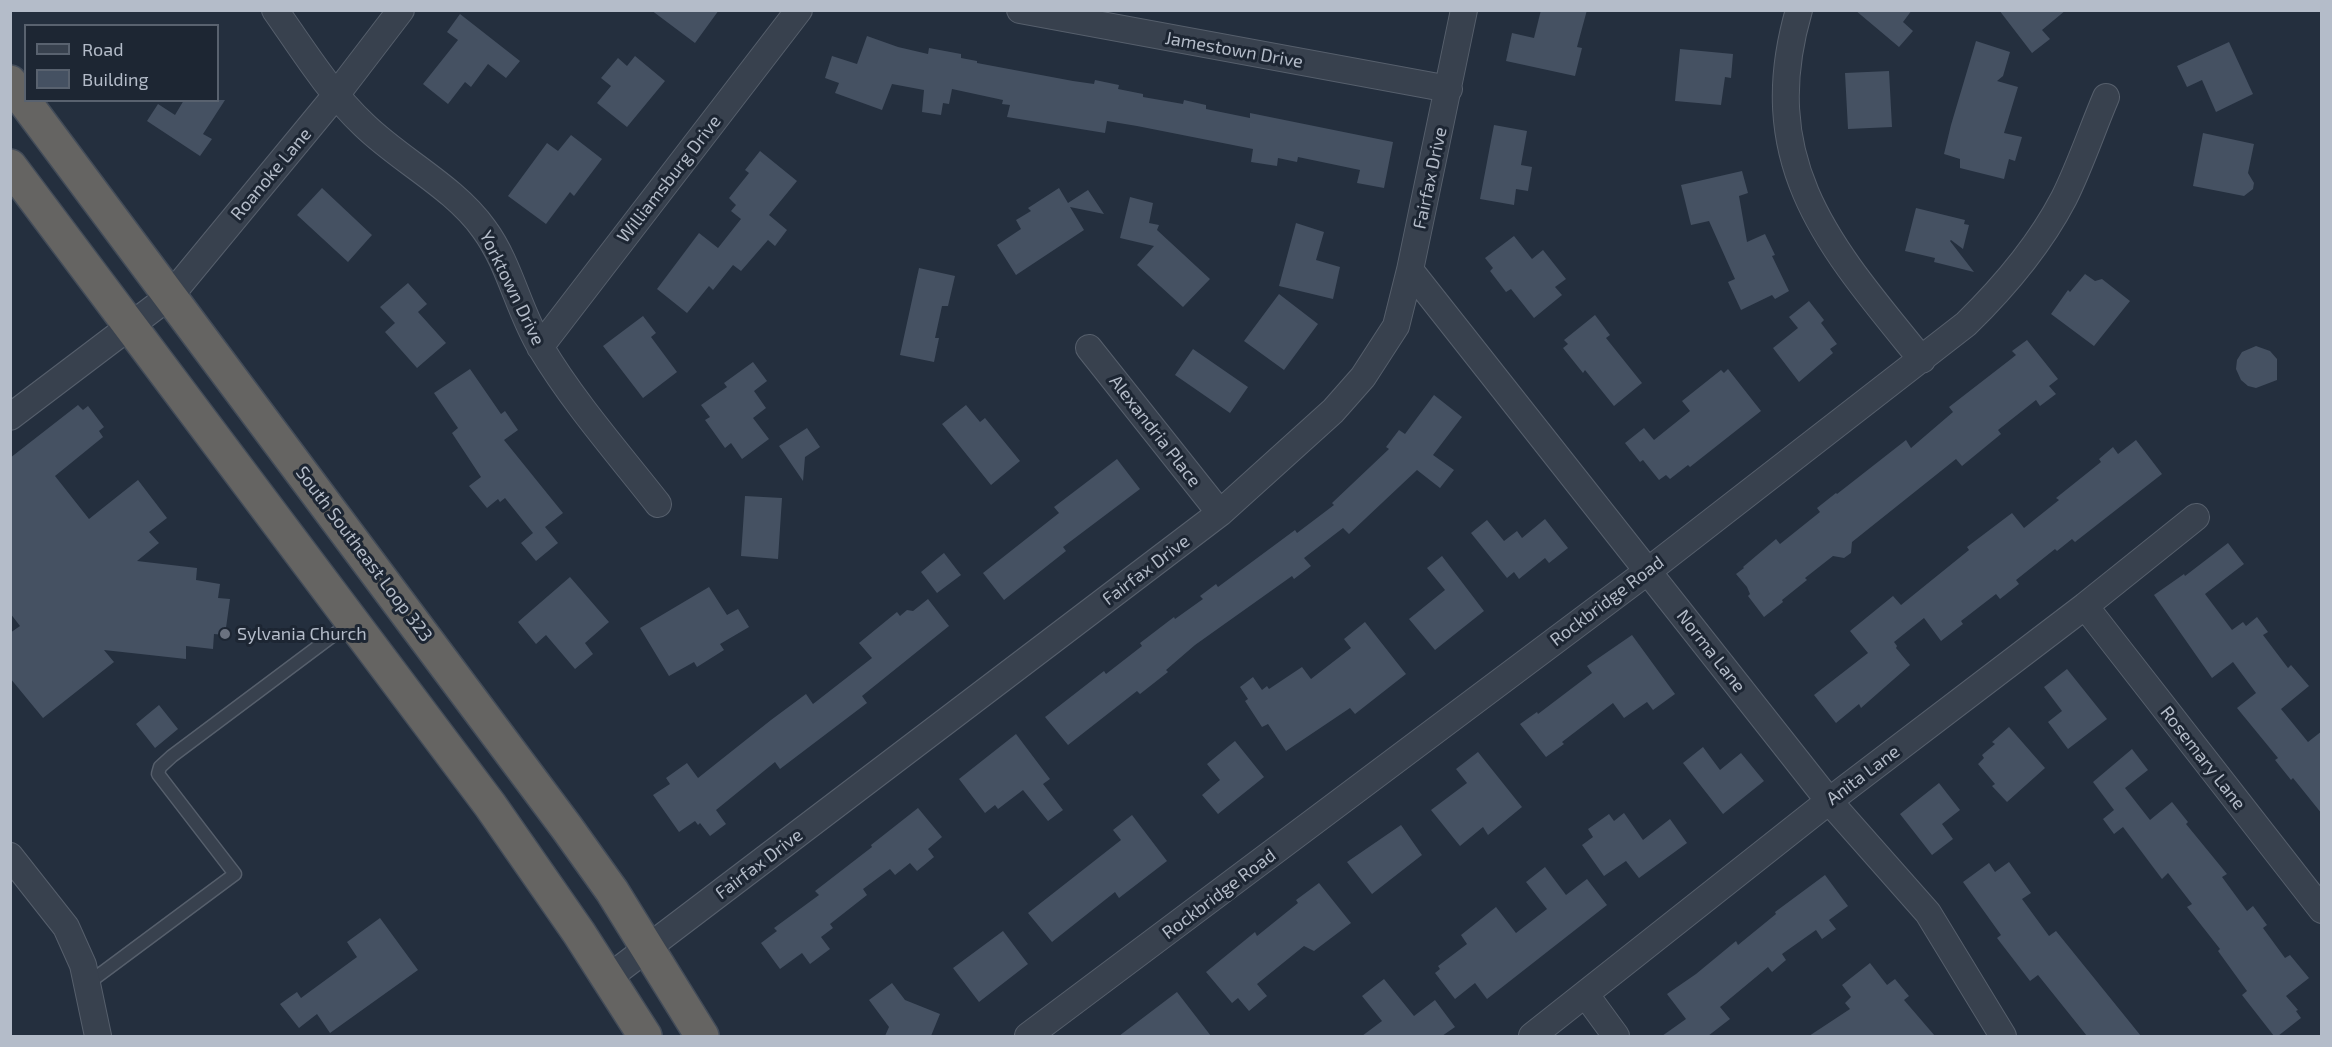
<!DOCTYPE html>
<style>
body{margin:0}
#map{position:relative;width:2332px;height:1047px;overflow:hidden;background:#242f3e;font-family:"Exo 2",sans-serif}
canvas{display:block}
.frame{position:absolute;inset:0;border:12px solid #b4bcc9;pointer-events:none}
.legend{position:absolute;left:24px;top:24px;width:195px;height:78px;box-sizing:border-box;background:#1d2633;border:2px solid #59626f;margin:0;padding:8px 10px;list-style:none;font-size:18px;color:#b4bcc9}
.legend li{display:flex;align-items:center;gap:12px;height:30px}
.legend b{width:30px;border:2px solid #59626f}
</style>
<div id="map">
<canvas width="2332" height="1047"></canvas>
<div class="frame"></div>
<ul class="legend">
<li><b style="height:8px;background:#38414e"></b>Road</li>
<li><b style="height:16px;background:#455162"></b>Building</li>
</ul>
</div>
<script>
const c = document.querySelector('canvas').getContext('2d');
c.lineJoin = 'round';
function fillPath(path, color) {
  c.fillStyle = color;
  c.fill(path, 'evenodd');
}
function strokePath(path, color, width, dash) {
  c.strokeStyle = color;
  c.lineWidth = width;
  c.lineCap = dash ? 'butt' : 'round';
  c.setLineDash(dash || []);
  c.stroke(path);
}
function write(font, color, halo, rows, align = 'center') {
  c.font = font + ' "Exo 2",sans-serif';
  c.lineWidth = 6;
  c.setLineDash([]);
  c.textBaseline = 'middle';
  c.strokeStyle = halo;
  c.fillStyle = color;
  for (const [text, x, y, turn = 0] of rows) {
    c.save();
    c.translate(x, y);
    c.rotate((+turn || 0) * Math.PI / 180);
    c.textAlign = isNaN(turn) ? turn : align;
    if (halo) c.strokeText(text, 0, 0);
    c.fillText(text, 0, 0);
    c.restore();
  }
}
const building = new Path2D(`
 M651,10H719L695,43Z
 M1541,10H1587L1577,47L1582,48L1575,76L1506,61L1512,33L1534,38Z
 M1855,10H1912L1903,22L1913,31L1899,47Z
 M1999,10H2066L2042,30L2050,39L2032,53Z
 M460,14L520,61L506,78L488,64L471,87L465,82L448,104L423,84L458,40L447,32Z
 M867,36L898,47L928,54L929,48L961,54V58L977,61V63L1073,81L1094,84L1095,80L1119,85L1118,89L1143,94V97L1183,104L1184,100L1206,105V109L1250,118V113L1393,142L1384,188L1357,183L1360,170L1298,157L1297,162L1278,158L1277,166L1251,162L1253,149L1137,126L1107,121L1105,133L1007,117L1010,105L1002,104L1003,100L952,89L949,104L943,103L941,115L922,112L924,90L892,84L882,110L835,93L839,83L825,78L832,56L857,64Z
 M1976,41L2010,52L2003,76L1997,81L2018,87L2004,133L2022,137L2015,161L2009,159L2004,179L1960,168V159L1944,154L1951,125Z
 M2229,42L2253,94L2216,112L2202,80L2187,87L2177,66Z
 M1680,49L1733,54L1731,78L1725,77L1721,105L1675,101Z
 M635,56L665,81L627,127L597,103L611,86L601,78L618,58L627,66Z
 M1889,71L1892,127L1848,129L1845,73Z
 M184,100H225L203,134L212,139L200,156L147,121L158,104L175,115Z
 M1494,125L1527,131L1521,165L1532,167L1528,191L1516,189L1514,205L1480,199Z
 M2203,133L2254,144L2248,173L2254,183L2253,189L2244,196L2193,186Z
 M571,135L602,159L574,196L570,192L546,224L508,196L547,143L558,151Z
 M760,151L797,181L769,215L787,230L775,246L768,240L741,271L733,265L713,290L709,286L687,313L657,289L699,233L718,248L741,219L731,211L736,205L729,198L749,173L745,170Z
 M1742,171L1748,193L1739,196L1747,242L1765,234L1775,255L1772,256L1789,291L1775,299L1772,295L1741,310L1728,282L1735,279L1709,221L1691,225L1681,185Z
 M322,188L372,235L348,262L297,215Z
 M1059,188L1068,203L1088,190L1104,214L1070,207L1084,230L1016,275L997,245L1021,229L1016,220L1031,211L1028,208Z
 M1130,197L1153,203L1149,223L1159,225L1157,230L1210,279L1183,307L1137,265L1154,246L1120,238Z
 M1916,208L1965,220L1964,224L1969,225L1963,249L1951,240L1950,241L1974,272L1934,262L1935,258L1905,251Z
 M1296,223L1324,232L1316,260L1340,267L1333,299L1279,286Z
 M1514,236L1532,259L1543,250L1566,279L1555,287L1562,295L1534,318L1511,289L1506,292L1490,271L1493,268L1485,258Z
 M919,268L955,276L948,306H942L935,338H939L934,362L900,355Z
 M2085,274L2095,281L2102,279L2130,301L2094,346L2051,314L2068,290L2070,292Z
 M408,283L427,304L418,312L446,343L417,368L385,332L395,323L380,307Z
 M1279,294L1318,324L1284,370L1244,341Z
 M1809,301L1824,320L1821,323L1837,344L1830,349L1833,353L1799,382L1773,348L1798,328L1789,317Z
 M1595,315L1610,335L1606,338L1642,383L1614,406L1585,370L1583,373L1563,348L1568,344L1564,340Z
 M643,316L656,333L651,337L677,372L643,398L603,346Z
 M2027,340L2058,379L2049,386L2056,394L2040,406L2036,400L1998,430L2001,434L1962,466L1956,459L1852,542L1851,553L1844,558L1833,556L1805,578L1807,580L1782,600L1783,602L1764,617L1748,596L1750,594L1747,587L1736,574L1744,568L1743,567L1776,539L1780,544L1820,512L1817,508L1836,493L1837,494L1906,440L1911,448L1953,412L1949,407L2011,359L2016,355L2012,351Z
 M2256,346L2270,351L2277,359V380L2256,388L2248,386L2241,380L2236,369L2237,360L2242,352Z
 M1193,349L1248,387L1230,413L1175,375Z
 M753,362L767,381L754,391L766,408L753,418L769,439L742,459L731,443L725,448L705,420L710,417L701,405L727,387L724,383Z
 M470,369L501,414L505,411L518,430L504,440L563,513L545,527L558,543L536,561L521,543L533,533L505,498L500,502L498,499L487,508L469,486L481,477L452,433L458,428L434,393Z
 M1728,369L1761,411L1690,467L1688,465L1670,479L1666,475L1659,480L1643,460L1640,462L1625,443L1644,428L1654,440L1690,411L1682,401L1721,370L1724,373Z
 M1434,395L1462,417L1433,455L1454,470L1440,488L1417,470L1349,534L1343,528L1304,558L1311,566L1294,579L1292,576L1195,645L1166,670L1168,672L1140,694L1137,691L1068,745L1045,717L1104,671L1106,674L1142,646L1140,643L1174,617L1175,619L1203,599L1200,596L1216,584L1218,587L1295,530L1297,533L1334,505L1332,503L1389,449L1386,447L1399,430L1405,434Z
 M78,405L83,410L88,406L104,427L99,431L103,437L55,476L89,519L138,480L167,518L149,532L159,543L137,561L197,568L196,580L220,584L218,598L230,599L225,635L214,634L213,649L186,646V659L104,650L114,662L43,718L10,678V633L20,626L10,613V458Z
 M966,405L980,422L985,418L1020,461L991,485L942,424Z
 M807,428L820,447L805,457L803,481L779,446Z
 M2136,440L2162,474L2075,542L2072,539L2057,551L2055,549L2016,580L2019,584L2000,599L1996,594L1961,621L1963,624L1941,641L1924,618L1894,642L1897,646L1896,648L1910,665L1861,708L1859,704L1836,723L1814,695L1868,653L1850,631L1893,596L1901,605L1969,550L1967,547L2012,513L2024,528L2059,500L2056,498L2101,462L2099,459L2113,447L2118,454Z
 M1117,459L1140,489L1063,547L1066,551L1004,600L983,573L1059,513L1054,507Z
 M745,496L782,498L778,559L741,556Z
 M1545,519L1568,548L1549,563L1545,558L1519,579L1514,572L1507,578L1471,533L1487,520L1504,541L1517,531L1522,538Z
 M2228,543L2244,564L2205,594L2232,630L2243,622L2246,626L2257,617L2268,632L2263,635L2288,668L2291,665L2309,686L2281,709L2308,742L2322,731V814L2293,778L2291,780L2275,760L2278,758L2237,708L2256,693L2233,662L2212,678L2154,595L2184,574L2185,576Z
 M944,553L961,575L937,593L921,572Z
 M1442,556L1484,611L1435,650L1409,619L1445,590L1427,568Z
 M570,577L609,622L585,643L593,654L575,669L546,635L536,644L518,622Z
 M709,587L727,615L738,609L749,627L720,644L724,650L697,667L694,662L669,676L640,628Z
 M928,599L949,626L862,696L867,703L780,769L775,762L716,810L726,824L710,836L700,823L698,825L695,821L679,832L653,795L670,784L666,778L687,763L698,778L771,720L806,694L813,704L872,658L859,643L897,612L900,616L907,610L913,611Z
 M1365,622L1406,674L1355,714L1350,708L1286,751L1268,724L1262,727L1245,701L1248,699L1240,687L1253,677L1262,690L1267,686L1269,689L1302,667L1311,679L1351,648L1344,639Z
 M1632,635L1675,694L1653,710L1647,702L1624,718L1613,703L1562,742L1564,744L1546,757L1520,724L1537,712L1538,714L1592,673L1587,666Z
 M2067,669L2107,719L2068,749L2048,722L2062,711L2044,687Z
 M159,705L178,729L155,748L136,724Z
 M2009,727L2045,768L2007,802L1992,786L1995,784L1978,764L1984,758L1982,755L1995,744L1992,742Z
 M1016,734L1050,779L1043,784L1063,810L1048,821L1023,790L998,809L995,805L985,813L959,779Z
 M1235,741L1264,777L1218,814L1202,795L1220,780L1207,764Z
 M1703,747L1720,770L1741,753L1764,781L1723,814L1683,763Z
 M2132,749L2148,770L2125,788L2150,820L2172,802L2188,822L2186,824L2227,874L2222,877L2247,911L2253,906L2267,925L2263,928L2285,958L2290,955L2309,978L2286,996L2298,1010L2296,1011L2301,1018L2278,1036H2274L2242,995L2247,991L2218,951L2220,949L2187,907L2192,904L2168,873L2162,879L2123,827L2114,834L2103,819L2114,810L2093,782Z
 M1478,752L1522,807L1488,835L1483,827L1460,846L1431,810L1467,783L1456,769Z
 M1939,783L1960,810L1942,824L1953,839L1932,855L1900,814Z
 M918,808L942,837L928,849L934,857L917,871L910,863L895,875L890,869L863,889L867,895L830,924L833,928L821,937L830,949L810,964L802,953L780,969L761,943L777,931L774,928L819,895L815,891L872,847L871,845Z
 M1624,813L1643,840L1670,819L1687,843L1639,878L1626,861L1604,876L1582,845L1593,837L1588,829L1609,814L1614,821Z
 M1132,815L1167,861L1119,898L1115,892L1052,942L1028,913L1121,840L1113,830Z
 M1401,825L1422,855L1372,894L1347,862Z
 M2009,862L2031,893L2022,899L2049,936L2056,931L2141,1036H2087L2038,975L2030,981L1997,938L2001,935L1963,882L1989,863L1995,872Z
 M1545,867L1566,895L1587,879L1607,905L1487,999L1475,983L1455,999L1435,973L1440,969L1438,966L1467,944L1461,935L1496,907L1516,933L1547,909L1526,882Z
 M1825,875L1848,906L1829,920L1836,929L1822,939L1816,930L1782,954L1786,960L1772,972L1768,967L1720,1007L1730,1019L1708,1036H1662L1686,1019L1667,994L1696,974L1736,941L1738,945L1776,914L1775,912Z
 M1319,883L1351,923L1314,951L1304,946L1257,984L1267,996L1249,1011L1238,998L1232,1003L1206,972L1255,932L1257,936L1298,903L1296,900Z
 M380,918L418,970L330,1033L317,1014L299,1028L280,1004L297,992L301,998L357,957L347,942Z
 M1003,931L1028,964L979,1002L953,968Z
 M1870,963L1887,985L1895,979L1909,996L1904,1000L1935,1036H1809L1850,1009L1845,1003L1851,997L1842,985Z
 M1384,979L1414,1016L1435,1000L1455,1027L1442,1036H1362L1382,1021L1362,996Z
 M892,983L905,1000L940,1014L931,1036H885L889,1027L869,1000Z
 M1177,992L1211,1036H1119Z`);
const service = new Path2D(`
 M87,984L235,874L158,774L160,767L172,756L351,622`);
const minor = new Path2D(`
 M275,10C303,50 329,92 364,125C401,161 454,187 484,229C510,264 518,310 541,348C574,403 618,453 658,504
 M1020,10L1449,89
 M1799,10C1754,165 1831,248 1922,360
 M1410,270L1829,801L1928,913L2003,1036
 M540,347L799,10
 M1089,348L1220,513
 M10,417L171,295L336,95L401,10
 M2085,606L2322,910
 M10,856L66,927L83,965L98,1036
 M608,978L1220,513L1333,411L1363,377L1396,326L1410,270L1464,10
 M1586,995L1616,1036
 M1028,1036L1648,571L1966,324C2004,287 2039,246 2064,198C2080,166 2092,130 2106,97
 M1532,1036L1829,801L2085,606L2196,517`);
const trunk = new Path2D(`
 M10,82L567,828L612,891L702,1036
 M10,166L490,805L579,933L645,1036`);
const markers = [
 [225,634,6,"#6b7280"]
];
const streetNames = [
 ["Jamestown Drive",1234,50,10],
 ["Roanoke Lane",271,174,-50],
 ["Fairfax Drive",1430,178,-78],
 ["Williamsburg Drive",669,179,-52],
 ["Yorktown Drive",512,288,64],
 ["Alexandria Place",1155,431,52],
 ["South Southeast Loop 323",364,554,53],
 ["Fairfax Drive",1146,570,-37],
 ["Rockbridge Road",1607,601,-37],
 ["Norma Lane",1711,651,52],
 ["Rosemary Lane",2203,758,52],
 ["Anita Lane",1863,775,-37],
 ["Fairfax Drive",759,864,-37],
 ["Rockbridge Road",1219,894,-37]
];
const poiNames = [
 ["Sylvania Church",237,634]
];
fillPath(building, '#455162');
strokePath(service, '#565f6c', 15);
strokePath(minor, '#565f6c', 28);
strokePath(trunk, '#434c59', 36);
strokePath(service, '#38414e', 12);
strokePath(minor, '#38414e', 26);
strokePath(trunk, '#656462', 33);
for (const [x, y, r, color] of markers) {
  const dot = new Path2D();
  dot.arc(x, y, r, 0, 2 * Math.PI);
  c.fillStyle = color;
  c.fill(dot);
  strokePath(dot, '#1d2633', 2);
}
write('18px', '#b4bcc9', '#1d2633', streetNames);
write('18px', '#b4bcc9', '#1d2633', poiNames, 'left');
</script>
